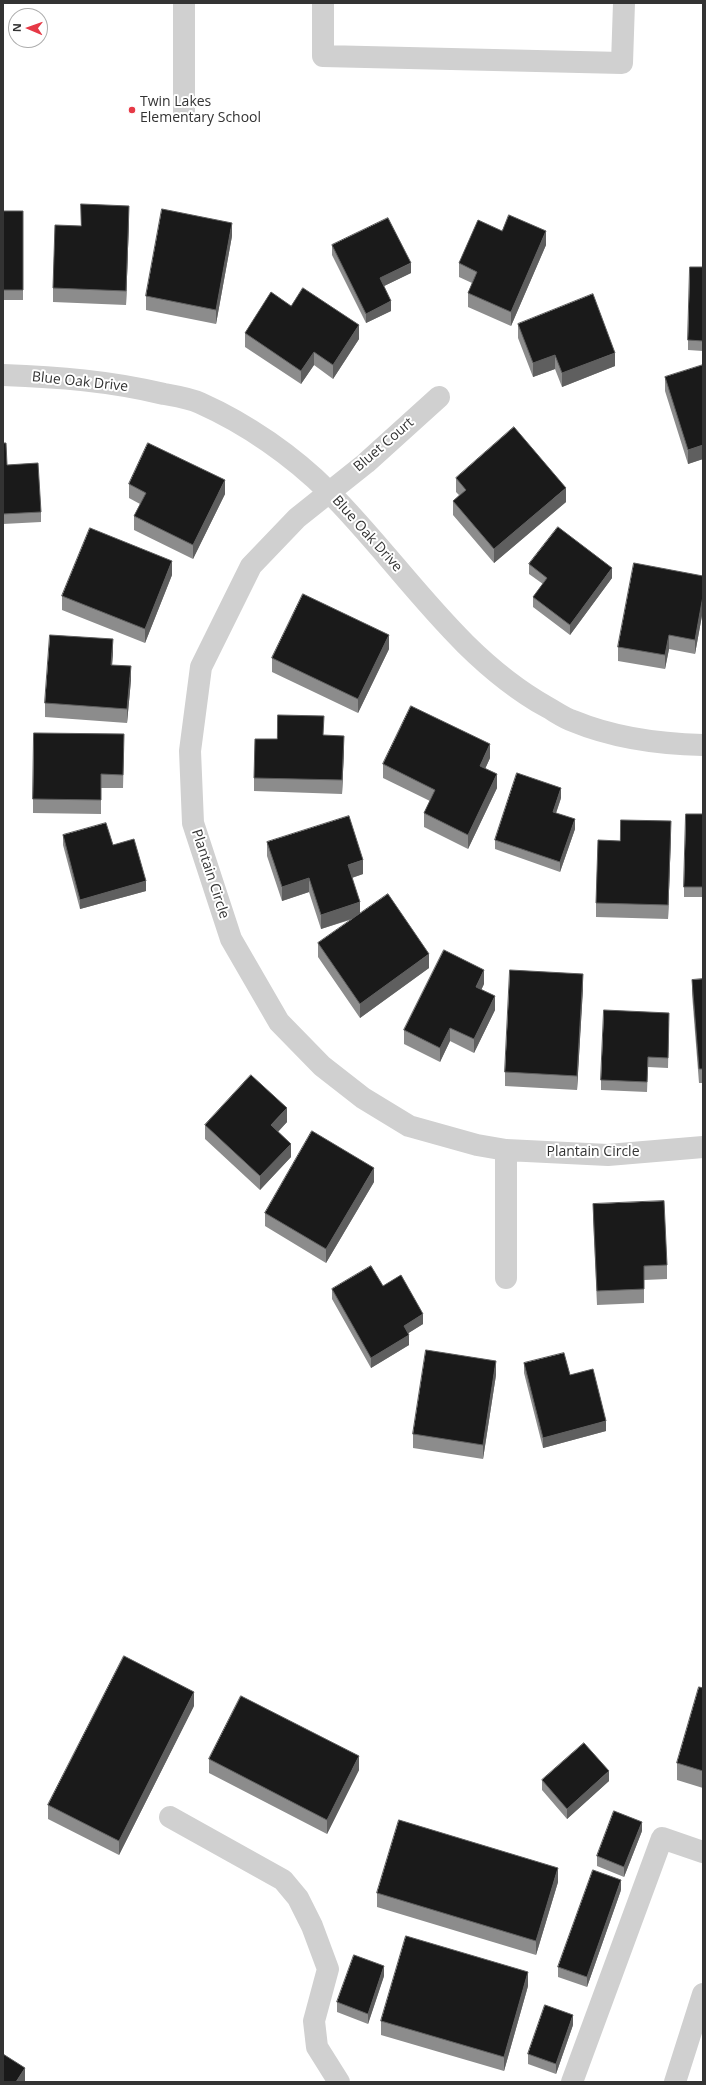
<!DOCTYPE html>
<style>
body{margin:0}
#map{position:relative;width:706px;height:2085px;overflow:hidden;background:#fff;font-family:"Open Sans",sans-serif}
canvas{display:block}
.frame{position:absolute;inset:0;border:4px solid #333;pointer-events:none}
.north{position:absolute;left:8px;top:8px;width:40px;height:40px;box-sizing:border-box;background:#fff;border:1px solid #adadad;border-radius:50%;rotate:272deg;font-size:11px;font-weight:700;line-height:16px;text-align:center;color:#333}
.north::after{content:'';display:block;margin:auto;width:14px;height:18px;background:#e63946;clip-path:polygon(50% 0,100% 100%,50% 72%,0 100%)}
</style>
<div id="map">
<canvas width="706" height="2085"></canvas>
<div class="frame"></div>
<div class="north">N</div>
</div>
<script>
const c = document.querySelector('canvas').getContext('2d');
c.lineJoin = 'round';
function strokePath(path, color, width, dash) {
  c.strokeStyle = color;
  c.lineWidth = width;
  c.lineCap = dash ? 'butt' : 'round';
  c.setLineDash(dash || []);
  c.stroke(path);
}
function fillPath(path, color) {
  c.fillStyle = color;
  c.fill(path, 'evenodd');
}
function write(font, color, halo, rows, align = 'center') {
  c.font = font + ' "Open Sans",sans-serif';
  c.lineWidth = 4;
  c.setLineDash([]);
  c.textBaseline = 'middle';
  c.strokeStyle = halo;
  c.fillStyle = color;
  for (const [text, x, y, turn = 0] of rows) {
    c.save();
    c.translate(x, y);
    c.rotate((+turn || 0) * Math.PI / 180);
    c.textAlign = isNaN(turn) ? turn : align;
    if (halo) c.strokeText(text, 0, 0);
    c.fillText(text, 0, 0);
    c.restore();
  }
}
const minor = new Path2D(`
 M184,3V112
 M323,3V56L622,63L624,3
 M3,375C58,377 110,381 164,394C175,396 189,398 200,403C247,424 293,456 329,492C401,564 457,657 547,707C556,712 564,718 573,721C614,738 658,744 703,745
 M439,397L366,463L297,518L251,566L201,667L190,751L193,823L231,939L279,1022L322,1066L363,1098L409,1126L477,1145L506,1150L608,1155L703,1147
 M506,1278V1150
 M170,1817L283,1880L298,1898L312,1926L328,1969L314,2021L317,2047L339,2082
 M572,2082L662,1838L703,1852
 M675,2082L703,1994`);
const wall = new Path2D(`
 M3,211H23V300H3Z
 M129,220L126,305L53,302V288L81,226Z
 M502,231L546,245L511,326L468,307V293L472,283L459,277V263Z
 M232,236L216,324L146,310V296Z
 M332,245L411,273L384,286L391,311L366,323L332,255Z
 M703,267V351L688,350V340Z
 M291,306L359,339L333,379L314,365L301,384L245,347V333Z
 M518,324L615,366L562,387L555,369L533,377L518,338Z
 M703,365V459L688,464L665,391V377Z
 M3,443L7,465L41,512V522L3,524Z
 M456,478L566,502L494,563L453,515V501L459,495L456,492Z
 M129,484L225,494L193,559L134,530V516L140,504L129,498Z
 M529,564L612,578L570,635L533,607V597L543,584L529,574Z
 M172,575L145,643L62,610V596Z
 M703,576V610L695,654L669,649L665,669L618,661V647Z
 M389,649L358,713L272,672V658Z
 M113,653L112,665L131,680L127,723L45,717V703Z
 M323,735L344,750L342,794L254,791V778L277,739Z
 M124,748L123,788H101V814L33,813V799Z
 M490,758L485,769L497,788L468,849L424,827V813L430,801L383,778V764Z
 M561,798L556,813L575,829L560,872L495,849V840Z
 M703,814V897H684V887Z
 M63,835L113,845L146,891L80,909L63,845Z
 M671,835L668,919L596,917V903L620,841Z
 M267,842L363,874L352,878L360,913L429,968L360,1018L318,957V943L353,919L321,929L309,892L282,901L267,856Z
 M703,979V1083H699L692,994V980Z
 M484,984L481,990L495,1010L474,1053L450,1041L440,1062L404,1044V1030Z
 M583,988L577,1090L505,1086V1072Z
 M669,1023L668,1068L648,1067L647,1092L601,1090V1080Z
 M287,1122L278,1132L291,1157L260,1190L205,1139V1125Z
 M374,1182L326,1263L265,1226V1213Z
 M593,1204L667,1265V1279L644,1280V1303L597,1305L593,1218Z
 M383,1286L423,1324L408,1333L409,1345L371,1368L332,1299V1289Z
 M524,1363L570,1375L606,1431L543,1448L524,1373Z
 M496,1375L483,1459L413,1448V1434Z
 M703,1688V1788L677,1780V1763Z
 M194,1706L119,1855L48,1819V1805Z
 M209,1759L359,1770L327,1834L209,1773Z
 M542,1780L609,1781L567,1819L542,1790Z
 M642,1831L624,1877L597,1866V1856Z
 M558,1882L536,1955L377,1907V1893Z
 M621,1890L587,1987L558,1977V1967Z
 M384,1976L368,2024L337,2012V2002Z
 M528,1986L504,2071L381,2035V2021Z
 M573,2025L556,2074L528,2064V2054Z`);
const shadedWall = new Path2D(`
 M129,206V220L126,305V291Z
 M232,223V236L216,324V310Z
 M546,231V245L511,326V312Z
 M411,263V273L380,288V278Z
 M391,301V311L366,323V314Z
 M359,325V339L333,379V365Z
 M314,352V365L301,384V371Z
 M615,353V366L562,387V373Z
 M555,355V369L533,377V363Z
 M703,445V459L688,464V450Z
 M225,480V494L193,559V545Z
 M566,488V502L494,563V549Z
 M172,561V575L145,643V629Z
 M612,568V578L570,635V625Z
 M703,596V610L695,654V640Z
 M389,635V649L358,713V699Z
 M669,635V649L665,669V655Z
 M113,639V653L111,679V665Z
 M131,666V680L127,723V709Z
 M344,736V750L342,794V780Z
 M490,744V758L480,780V766Z
 M497,774V788L468,849V835Z
 M561,788V798L553,822V812Z
 M575,819V829L560,872V862Z
 M671,821V835L668,919V905Z
 M363,860V874L348,879V865Z
 M309,878V892L282,901V887Z
 M146,881V891L80,909V900Z
 M360,902V916L321,929V915Z
 M429,954V968L360,1018V1004Z
 M484,970V984L476,1001V987Z
 M583,974V988L577,1090V1076Z
 M495,996V1010L474,1053V1039Z
 M450,1028V1041L440,1062V1048Z
 M287,1108V1122L271,1139V1125Z
 M291,1144V1157L260,1190V1176Z
 M374,1168V1182L326,1263V1249Z
 M423,1314V1324L404,1336V1326Z
 M409,1335V1345L371,1368V1358Z
 M496,1361V1375L483,1459V1445Z
 M606,1421V1431L543,1448V1438Z
 M194,1692V1706L119,1855V1841Z
 M359,1756V1770L327,1834V1820Z
 M609,1771V1781L567,1819V1809Z
 M642,1822V1831L624,1877V1867Z
 M558,1868V1882L536,1955V1941Z
 M621,1880V1890L587,1987V1977Z
 M384,1966V1976L368,2024V2014Z
 M528,1972V1986L504,2071V2057Z
 M573,2015V2025L556,2074V2064Z
 M25,2068V2082H16Z`);
const building = new Path2D(`
 M81,204L129,206L126,291L53,288L55,225L81,226Z
 M162,209L232,223L216,310L146,296Z
 M3,211H23V290H3Z
 M509,215L546,231L511,312L468,293L477,272L459,263L478,220L502,231Z
 M388,218L411,263L380,278L391,301L366,314L332,245Z
 M690,267H703V341L688,340Z
 M303,288L359,325L333,365L314,352L301,371L245,333L271,292L291,306Z
 M593,294L615,353L562,373L555,355L533,363L518,324Z
 M703,365V445L688,450L665,377Z
 M514,427L566,488L494,549L453,501L466,490L456,478Z
 M3,443H6L7,465L38,463L41,512L3,514Z
 M148,443L225,480L193,545L134,516L146,493L129,484Z
 M558,527L612,568L570,625L533,597L547,578L529,564Z
 M90,528L172,561L145,629L62,596Z
 M634,563L703,576V596L695,640L669,635L665,655L618,647Z
 M303,594L389,635L358,699L272,658Z
 M50,635L113,639L111,665L131,666L127,709L45,703Z
 M411,706L490,744L480,766L497,774L468,835L424,813L435,790L383,764Z
 M278,715L324,716L323,735L344,736L342,780L254,778L255,739H277Z
 M34,733L124,734L123,775L101,774V800L33,799Z
 M517,773L561,788L553,812L575,819L560,862L495,840Z
 M686,814H703V887H684Z
 M349,816L363,860L348,865L360,902L321,915L309,878L282,887L267,842Z
 M621,820L671,821L668,905L596,903L598,840L620,841Z
 M106,823L113,845L134,839L146,881L80,900L63,835Z
 M388,894L429,954L360,1004L318,943Z
 M444,950L484,970L476,987L495,996L474,1039L450,1028L440,1048L404,1030Z
 M510,970L583,974L577,1076L505,1072Z
 M703,979V1069H699L692,980Z
 M604,1010L669,1013L668,1058L648,1057L647,1082L601,1080Z
 M251,1075L287,1108L271,1125L291,1144L260,1176L205,1125Z
 M312,1131L374,1168L326,1249L265,1213Z
 M664,1201L667,1265L644,1266V1289L597,1291L593,1204Z
 M371,1266L383,1286L401,1275L423,1314L404,1326L409,1335L371,1358L332,1289Z
 M426,1350L496,1361L483,1445L413,1434Z
 M564,1353L570,1375L593,1369L606,1421L543,1438L524,1363Z
 M124,1656L194,1692L119,1841L48,1805Z
 M699,1687L703,1688V1771L677,1763Z
 M241,1696L359,1756L327,1820L209,1759Z
 M584,1743L609,1771L567,1809L542,1780Z
 M614,1811L642,1822L624,1867L597,1856Z
 M399,1820L558,1868L536,1941L377,1893Z
 M593,1870L621,1880L587,1977L558,1967Z
 M406,1936L528,1972L504,2057L381,2021Z
 M354,1955L384,1966L368,2014L337,2002Z
 M545,2005L573,2015L556,2064L528,2054Z
 M3,2054L25,2068L16,2082H3Z`);
const markers = [
 [132,110,4,"#e63946"]
];
const poiNames = [
 ["Twin Lakes",140,102],
 ["Elementary School",140,118]
];
const streetNames = [
 ["Blue Oak Drive",80,382,6],
 ["Bluet Court",384,445,-41],
 ["Blue Oak Drive",367,534,48],
 ["Plantain Circle",210,874,72],
 ["Plantain Circle",593,1152]
];
strokePath(minor, '#d0d0d0', 22);
fillPath(wall, '#8c8c8c');
fillPath(shadedWall, '#5f5f5f');
fillPath(building, '#1a1a1a');
strokePath(building, '#5f5f5f', 1);
for (const [x, y, r, color] of markers) {
  const dot = new Path2D();
  dot.arc(x, y, r, 0, 2 * Math.PI);
  c.fillStyle = color;
  c.fill(dot);
  strokePath(dot, '#fff', 1.5);
}
write('14px', '#333', '#fff', poiNames, 'left');
write('14px', '#333', '#fff', streetNames);
</script>
